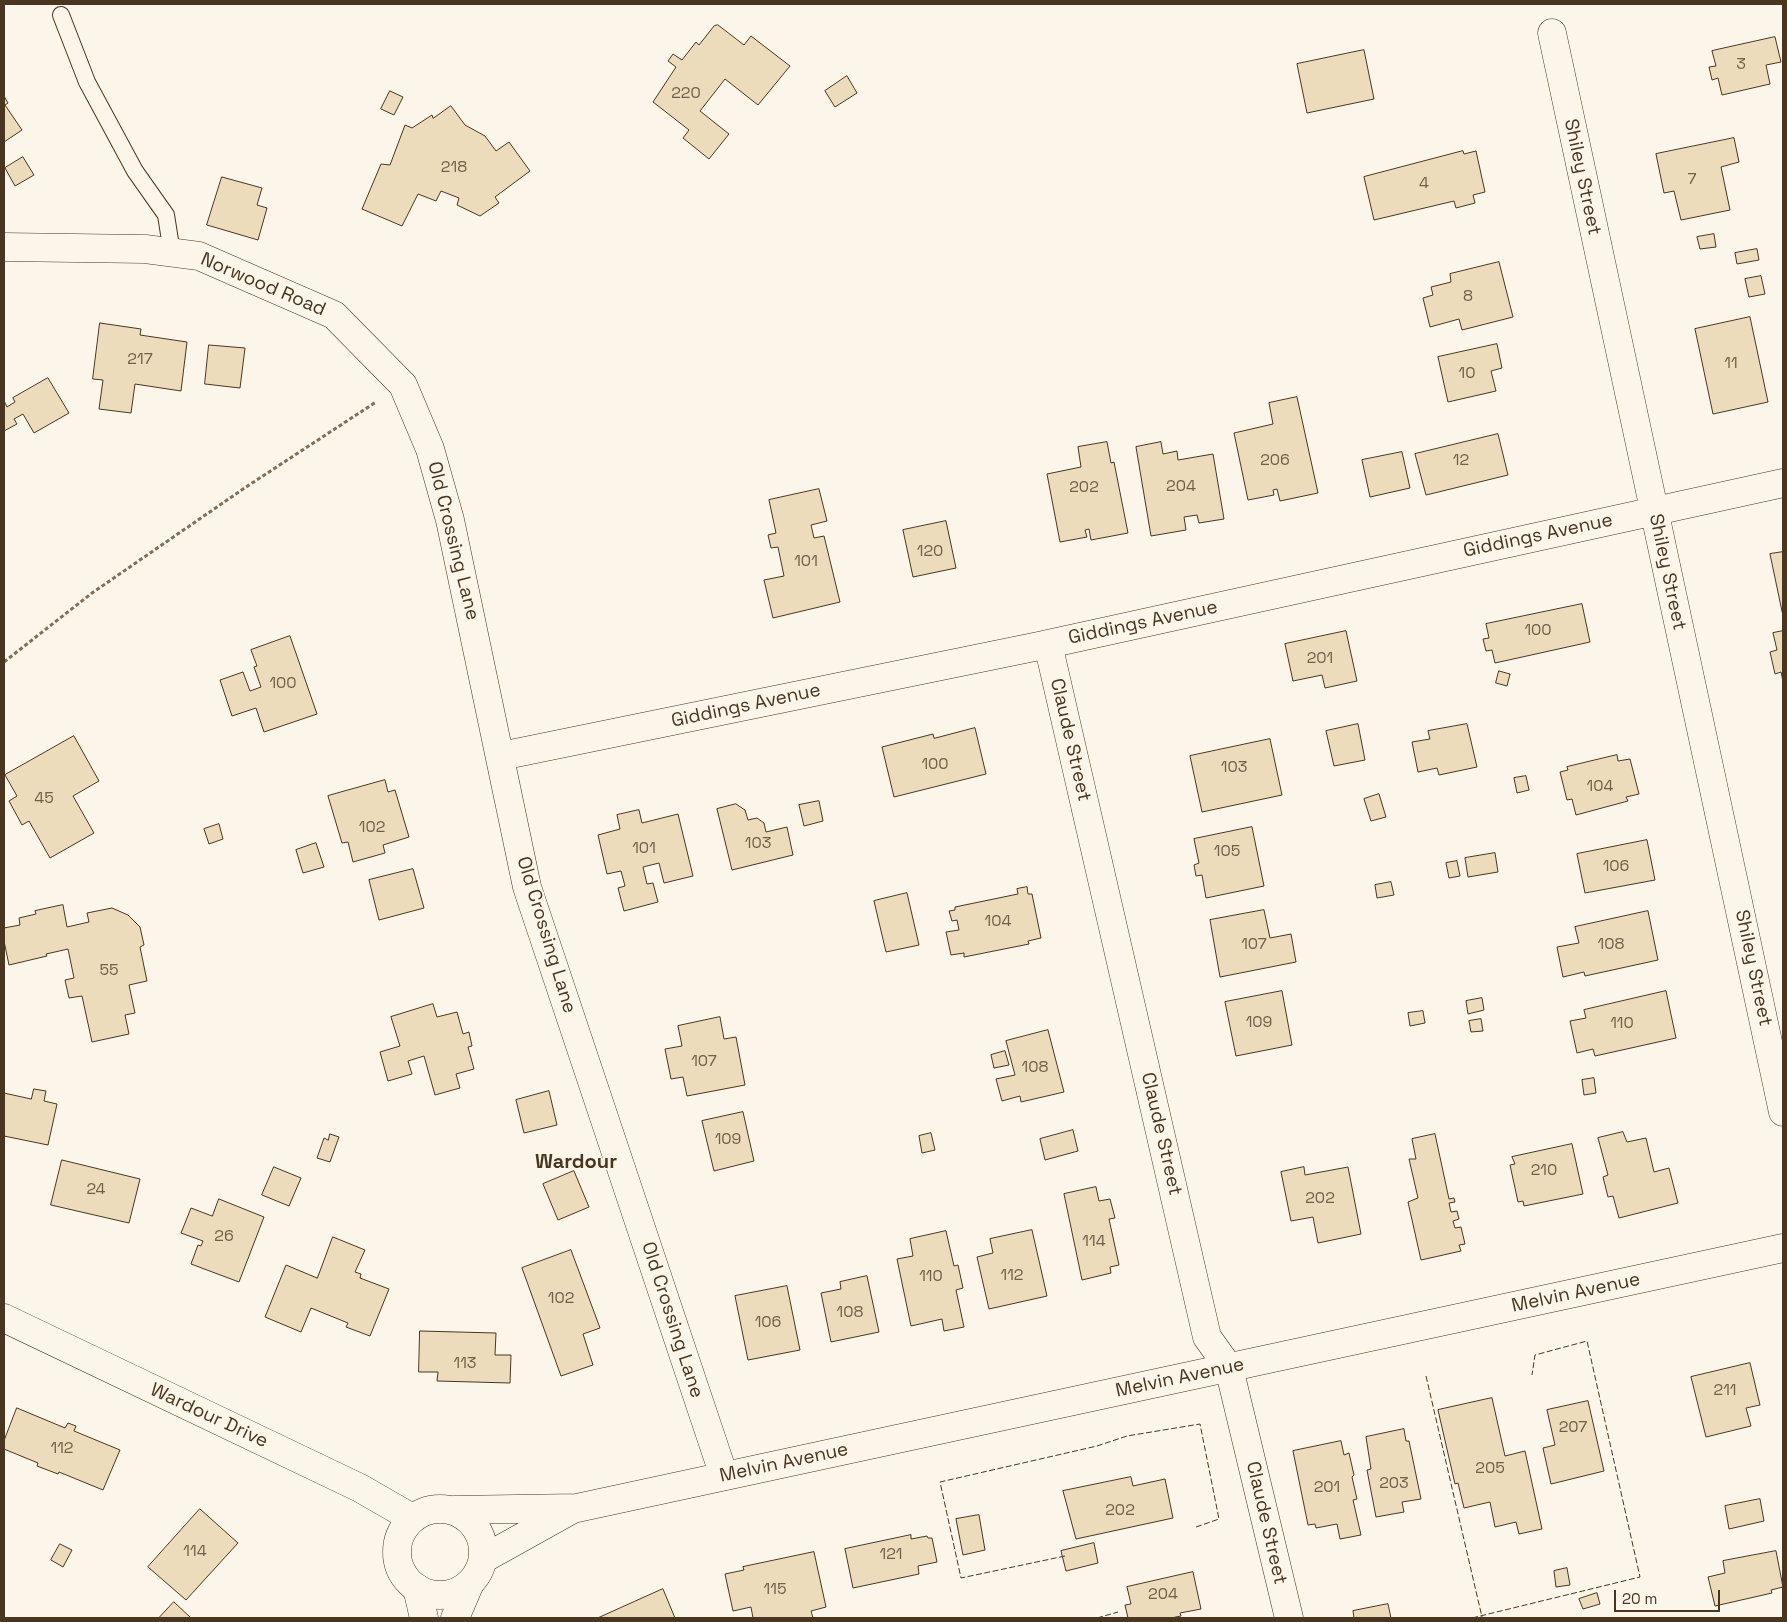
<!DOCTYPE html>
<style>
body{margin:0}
#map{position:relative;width:1787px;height:1622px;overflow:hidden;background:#fbf6e9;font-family:"Space Grotesk",sans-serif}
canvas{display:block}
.frame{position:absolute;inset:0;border:5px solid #4a3520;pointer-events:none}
.scale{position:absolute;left:1614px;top:1590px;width:106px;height:22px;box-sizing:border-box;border:2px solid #4a3520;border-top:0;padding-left:6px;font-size:15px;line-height:18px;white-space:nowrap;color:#4a3520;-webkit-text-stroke:4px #fbf6e9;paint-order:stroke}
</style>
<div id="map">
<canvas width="1787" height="1622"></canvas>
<div class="frame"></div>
<div class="scale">20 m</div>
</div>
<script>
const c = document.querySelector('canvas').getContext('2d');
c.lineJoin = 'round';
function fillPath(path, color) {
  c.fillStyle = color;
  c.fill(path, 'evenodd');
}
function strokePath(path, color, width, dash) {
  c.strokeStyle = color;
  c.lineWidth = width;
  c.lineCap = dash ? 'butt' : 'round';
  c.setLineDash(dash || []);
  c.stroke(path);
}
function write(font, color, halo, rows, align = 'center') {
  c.font = font + ' "Space Grotesk",sans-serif';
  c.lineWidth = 4;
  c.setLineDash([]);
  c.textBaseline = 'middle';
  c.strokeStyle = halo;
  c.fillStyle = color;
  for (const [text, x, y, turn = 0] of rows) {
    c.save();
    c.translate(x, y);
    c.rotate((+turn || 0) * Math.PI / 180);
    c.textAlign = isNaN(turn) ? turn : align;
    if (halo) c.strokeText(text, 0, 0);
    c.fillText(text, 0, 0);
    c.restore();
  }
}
const building = new Path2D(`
 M718,25L744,45L751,36L790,66L758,105L725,79L700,111L729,134L709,159L683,138L689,130L653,102L676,67L668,61L673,54L682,60L696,42L699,45L714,26Z
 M1775,37L1781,62L1766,65L1770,84L1722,95L1718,78L1712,80L1709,67L1716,66L1712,51Z
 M1364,50L1374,99L1307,113L1297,64Z
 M847,76L857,93L835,107L825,91Z
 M390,91L403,97L394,115L381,109Z
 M4,96L8,103L5,105L22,130L4,142Z
 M451,106L465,125L485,136L496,151L509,142L530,171L495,197L499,203L480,216L457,205L459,198L441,191L436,201L418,194L402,226L362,209L381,164L390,165L405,125L412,128L432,115L433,118Z
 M1734,138L1739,162L1721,167L1730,210L1681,220L1674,191L1664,193L1656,154Z
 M1463,151L1464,154L1476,151L1485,192L1473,195L1475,203L1456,208L1454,201L1374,220L1364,177Z
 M23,157L34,175L15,186L5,168Z
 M222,177L262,188L257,205L267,208L258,240L207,225Z
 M1714,234L1716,247L1700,249L1697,237Z
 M1757,249L1759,260L1737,264L1735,253Z
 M1499,262L1513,317L1462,330L1459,319L1430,327L1423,298L1433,295L1431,287L1451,282L1450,274Z
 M1761,276L1765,294L1749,297L1745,279Z
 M1750,317L1768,402L1713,414L1695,329Z
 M100,323L141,329L140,335L187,342L181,391L135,384L131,413L99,409L103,380L93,379Z
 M1497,344L1502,368L1491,371L1496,391L1448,402L1438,357Z
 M209,345L245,348L240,388L205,384Z
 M48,378L69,413L34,433L23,414L14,419L17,424L4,431V401L7,407L15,402L13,398Z
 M1297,397L1318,493L1280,501L1277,489L1273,490L1274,495L1248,500L1234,433L1273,424L1269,403Z
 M1498,434L1508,475L1426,495L1415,454Z
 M1107,442L1111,463L1114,462L1128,533L1091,540L1089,529L1085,530L1087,537L1060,542L1047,474L1081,467L1078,447Z
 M1161,442L1163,454L1177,451L1178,460L1213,454L1224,519L1199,523L1197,515L1184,517L1186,530L1151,536L1136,447Z
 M1402,452L1410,488L1370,497L1362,460Z
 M819,489L827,521L811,525L814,538L824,536L840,602L773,618L764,580L784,576L778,547L771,548L768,535L776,533L769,500Z
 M946,521L956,568L913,577L903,530Z
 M1783,552V616L1770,554Z
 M1582,604L1590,642L1495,663L1492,650L1486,651L1483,639L1489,638L1486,624Z
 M1346,631L1357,681L1325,688L1322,675L1293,681L1285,644Z
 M1783,631V681L1781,672L1775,674L1770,652L1777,650L1773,633Z
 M290,636L317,714L264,732L256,708L232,716L220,680L243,672L250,691L261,687L254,667L257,666L251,650Z
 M1499,671L1510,674L1507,686L1496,683Z
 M1358,724L1365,760L1334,766L1326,731Z
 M1467,724L1477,767L1439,775L1437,768L1418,772L1412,742L1430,739L1428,731Z
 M975,728L986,774L894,797L882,747L933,734L934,738Z
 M74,736L99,781L73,796L94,833L50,858L29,821L22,825L9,801L17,796L5,775Z
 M1270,739L1282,795L1202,812L1190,756Z
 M1617,755L1618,761L1630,759L1639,794L1626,797L1628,801L1576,815L1572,799L1567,800L1560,772L1568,770L1567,767Z
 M1526,776L1529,790L1517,793L1514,778Z
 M385,780L388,792L395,790L409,837L383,845L385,853L353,862L348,842L342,843L328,796Z
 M1379,794L1386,817L1371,821L1364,799Z
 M819,801L823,821L804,826L799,805Z
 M736,804L745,810L748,820L757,818L764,823L766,832L787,827L793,855L732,870L717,809Z
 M639,810L642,823L678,814L693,876L664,883L659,863L643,867L647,884L653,883L658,902L624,911L618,888L625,886L621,871L607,874L598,835L620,829L617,815Z
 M219,824L223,839L209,844L204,829Z
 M1252,827L1264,886L1206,898L1202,875L1196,876L1194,865L1199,863L1194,839Z
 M1647,840L1655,880L1585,893L1577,854Z
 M316,843L324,867L303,873L296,850Z
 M1495,853L1498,872L1468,877L1465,858Z
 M1457,861L1460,876L1449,878L1446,863Z
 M413,869L424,908L379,920L369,880Z
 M1391,882L1394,895L1377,898L1375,885Z
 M1027,887L1028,894H1032L1041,938L1028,941L1029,944L964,957V953L951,955L946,932L959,930L957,920L952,921L949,911L955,910V907L1018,894L1017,889Z
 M907,893L919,945L886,952L874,901Z
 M63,905L67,927L89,922L87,913L112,908L128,915L140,927L144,945L140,947L147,981L129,985L135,1013L125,1015L129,1034L92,1042L82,996L69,998L65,980L74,978L68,949L46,954L47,956L9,965L4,941V928L20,925L19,918L36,914L35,911Z
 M1264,910L1270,938L1291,934L1296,962L1220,977L1210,920Z
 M1648,911L1658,960L1585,976L1584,972L1563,977L1557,947L1579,943L1575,927Z
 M1282,991L1292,1045L1236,1056L1225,1002Z
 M1666,991L1676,1038L1595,1056L1593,1049L1577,1053L1570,1021L1586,1018L1584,1010Z
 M1482,998L1484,1010L1468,1014L1466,1001Z
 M433,1004L437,1017L457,1012L463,1034L469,1032L472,1046L468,1047L474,1069L456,1074L460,1088L435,1095L424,1056L408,1061L412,1074L388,1081L380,1052L400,1046L391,1017Z
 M1423,1011L1425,1023L1410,1026L1408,1013Z
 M720,1017L724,1039L736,1037L745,1085L687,1096L683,1077L671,1079L665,1049L682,1046L678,1026Z
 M1481,1019L1483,1031L1471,1032L1469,1021Z
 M1048,1030L1064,1092L1021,1102L1020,1096L1002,1101L996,1079L1015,1075L1006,1041Z
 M1005,1051L1009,1065L994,1068L991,1055Z
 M1594,1078L1596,1093L1584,1095L1582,1080Z
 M34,1089L46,1091L44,1101L57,1104L48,1145L4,1136V1093L31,1099Z
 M549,1091L557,1125L524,1133L516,1100Z
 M743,1112L754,1161L714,1171L702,1121Z
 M1073,1130L1078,1151L1045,1160L1040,1139Z
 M1623,1132L1627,1142L1646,1138L1654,1172L1669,1168L1678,1203L1619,1218L1613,1196L1608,1197L1603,1177L1608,1175L1598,1138Z
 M931,1133L935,1150L922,1153L919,1136Z
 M330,1134L339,1137L330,1162L317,1158L324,1138L328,1140Z
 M1435,1134L1449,1199L1454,1198L1455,1202L1449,1203L1451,1212L1457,1211L1459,1219L1453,1221L1455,1228L1461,1227L1465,1244L1459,1245L1461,1251L1421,1260L1408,1202L1418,1198L1409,1159H1416L1412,1139Z
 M1572,1144L1583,1194L1524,1206L1523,1201L1518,1202L1510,1165L1515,1164L1512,1157Z
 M62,1160L140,1179L129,1223L51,1205Z
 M274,1167L301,1178L289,1206L262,1195Z
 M1304,1167L1305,1175L1348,1167L1361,1234L1318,1243L1313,1217L1291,1221L1281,1172Z
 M574,1171L589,1207L558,1220L543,1184Z
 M1096,1187L1099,1201L1110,1199L1115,1218L1109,1219L1119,1265L1110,1267L1111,1273L1082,1280L1064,1194Z
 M219,1199L264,1217L239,1282L191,1264L198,1245L201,1246L203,1241L181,1233L191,1208L212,1216Z
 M1032,1230L1047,1296L989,1309L977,1257L993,1253L990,1239Z
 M946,1231L954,1266L958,1265L963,1288L956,1290L964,1327L944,1331L942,1319L911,1326L897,1259L913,1256L910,1239Z
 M333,1237L365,1250L355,1272L361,1274L360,1278L389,1289L370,1336L346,1327L348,1323L311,1308L301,1332L265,1317L286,1265L317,1278Z
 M571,1250L600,1328L583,1334L593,1365L561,1376L522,1268Z
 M867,1276L879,1332L831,1342L821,1293L841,1289L840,1282Z
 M787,1286L800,1350L748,1360L735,1296Z
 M420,1331L496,1333L495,1355H511L510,1383L437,1381L438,1372H419Z
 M1750,1363L1760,1405L1746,1408L1751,1426L1706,1437L1691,1377Z
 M1492,1398L1505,1456L1525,1451L1542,1529L1519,1534L1516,1522L1495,1527L1490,1502L1464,1508L1458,1483L1455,1484L1438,1410Z
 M1588,1401L1604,1471L1551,1484L1543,1448L1555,1445L1547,1410Z
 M17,1408L65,1428L68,1423L76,1426L74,1431L120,1450L103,1490L59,1472L58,1474L37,1466L38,1463L4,1449V1441Z
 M1404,1429L1406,1441H1409L1421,1499L1402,1502L1404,1512L1376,1517L1367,1470L1371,1469L1366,1437Z
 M1341,1441L1344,1455L1349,1453L1354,1475L1352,1477L1357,1499L1353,1500L1361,1535L1340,1539L1337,1524L1316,1528L1315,1524L1308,1525L1293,1451Z
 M1131,1477L1133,1486L1165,1479L1173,1518L1076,1539L1063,1491Z
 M1760,1499L1764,1521L1729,1529L1725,1506Z
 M200,1509L238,1543L186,1600L148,1567Z
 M979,1515L985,1550L963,1555L956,1519Z
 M911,1535V1539L927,1536L928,1538H932L937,1562L918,1566L919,1574L853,1588L845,1549Z
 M1094,1543L1098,1563L1066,1571L1061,1551Z
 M60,1544L72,1550L63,1567L51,1560Z
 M1776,1551L1783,1587L1771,1590L1772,1593L1715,1606L1708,1577L1725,1573L1723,1561Z
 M814,1552L826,1607L811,1611L813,1618H753L751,1607L733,1611L725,1574L744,1570L743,1567Z
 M1567,1568L1570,1585L1556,1587L1554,1571Z
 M1193,1572L1201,1609L1180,1613L1181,1616L1171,1618H1128L1125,1605L1131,1604L1127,1587Z
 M663,1589L675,1618H598Z
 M1597,1593L1600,1604L1583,1609L1579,1599Z
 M174,1602L191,1618H159Z
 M1388,1604L1391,1618H1354L1353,1611Z`);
const path = new Path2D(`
 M4,662L92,593L246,487L376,402`);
const lane = new Path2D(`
 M61,15L87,82L135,171L166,215L172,253`);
const street = new Path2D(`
 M1552,33L1783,1112
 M4,247L145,249L199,256L334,315L403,385L430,449L450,520L527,887L724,1476
 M1048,644L1207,1337L1229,1368L1289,1618
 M501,756L1039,646L1783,483
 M4,1318L360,1488L412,1518
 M417,1588L424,1618
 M455,1618L470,1583`);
const secondary = new Path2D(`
 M397 1552a43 43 0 1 1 86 0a43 43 0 1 1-86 0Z
 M454,1510L577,1508L1783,1248
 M483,1559L571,1510`);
const fence = new Path2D(`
 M1426,1376L1482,1617
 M1065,1556L961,1578L940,1482L1097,1446L1127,1436L1200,1424L1219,1519L1196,1527
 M1097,1618L1118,1612
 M1472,1618L1640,1577L1587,1341L1535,1355L1532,1375`);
const numberNames = [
 ["3",1741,65],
 ["220",686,94],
 ["218",454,168],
 ["7",1692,180],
 ["4",1424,184],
 ["8",1468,297],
 ["217",140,360],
 ["11",1731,364],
 ["10",1467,374],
 ["206",1275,461],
 ["12",1461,461],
 ["204",1181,487],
 ["202",1084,488],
 ["120",930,552],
 ["101",806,562],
 ["100",1538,631],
 ["201",1320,659],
 ["100",283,684],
 ["100",935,765],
 ["103",1234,768],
 ["104",1600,787],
 ["45",44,799],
 ["102",372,828],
 ["103",758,844],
 ["101",644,849],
 ["105",1227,852],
 ["106",1616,867],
 ["104",998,922],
 ["107",1254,945],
 ["108",1611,945],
 ["55",109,971],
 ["109",1259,1023],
 ["110",1622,1024],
 ["107",704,1062],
 ["108",1035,1068],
 ["109",728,1140],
 ["210",1544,1171],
 ["24",96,1190],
 ["202",1320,1199],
 ["26",224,1237],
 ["114",1094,1242],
 ["112",1012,1276],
 ["110",931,1277],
 ["102",561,1299],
 ["108",850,1313],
 ["106",768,1323],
 ["113",465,1364],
 ["211",1725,1391],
 ["207",1573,1428],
 ["112",62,1449],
 ["205",1490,1469],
 ["203",1394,1484],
 ["201",1327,1488],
 ["202",1120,1511],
 ["114",195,1552],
 ["121",891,1555],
 ["115",775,1590],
 ["204",1163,1595]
];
const streetNames = [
 ["Shiley Street",1582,177,78],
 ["Norwood Road",263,285,23],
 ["Giddings Avenue",1538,536,-12],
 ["Old Crossing Lane",453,541,76],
 ["Shiley Street",1667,572,78],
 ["Giddings Avenue",1143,623,-12],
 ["Giddings Avenue",746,706,-12],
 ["Claude Street",1070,740,77],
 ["Old Crossing Lane",546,935,73],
 ["Shiley Street",1753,968,78],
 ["Claude Street",1161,1134,77],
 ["Melvin Avenue",1576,1293,-12],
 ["Old Crossing Lane",672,1320,72],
 ["Melvin Avenue",1180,1378,-12],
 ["Wardour Drive",209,1416,25],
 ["Melvin Avenue",784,1463,-12],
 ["Claude Street",1266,1523,77]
];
const neighbourhoodNames = [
 ["Wardour",576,1163]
];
fillPath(building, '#ecdcbc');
strokePath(building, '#4a3520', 1);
strokePath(lane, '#4a3520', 18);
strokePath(street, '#4a3520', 29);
strokePath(secondary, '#4a3520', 29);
strokePath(path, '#7f6f5c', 3, [4, 2.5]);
strokePath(lane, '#fbf6e9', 16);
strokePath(street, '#fbf6e9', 28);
strokePath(secondary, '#fbf6e9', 28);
strokePath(fence, '#4a3520', 1, [6, 2.5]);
write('16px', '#725f47', null, numberNames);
write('19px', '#4a3520', '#fbf6e9', streetNames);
write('bold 20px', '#4a3520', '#fbf6e9', neighbourhoodNames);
</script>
